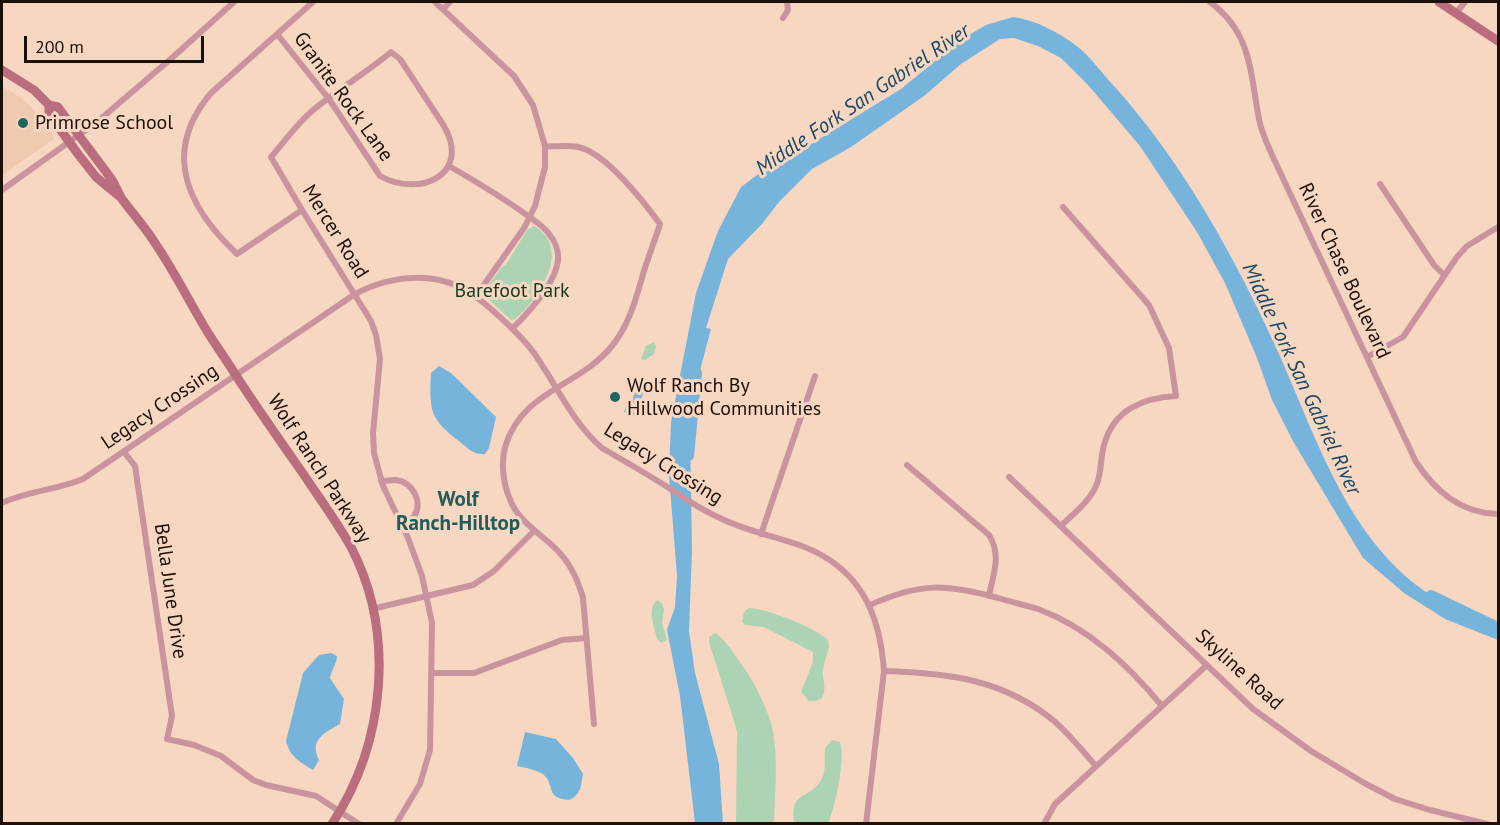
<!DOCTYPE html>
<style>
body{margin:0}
#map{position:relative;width:1500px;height:825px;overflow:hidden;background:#f7d7c1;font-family:"PT Sans",sans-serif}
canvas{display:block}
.frame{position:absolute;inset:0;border:3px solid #1c1109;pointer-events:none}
.scale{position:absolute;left:24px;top:36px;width:180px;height:27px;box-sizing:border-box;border:3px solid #1c1109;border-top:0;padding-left:8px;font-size:18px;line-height:21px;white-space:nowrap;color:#1c1109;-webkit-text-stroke:4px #f7d7c1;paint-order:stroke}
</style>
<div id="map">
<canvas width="1500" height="825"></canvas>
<div class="frame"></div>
<div class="scale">200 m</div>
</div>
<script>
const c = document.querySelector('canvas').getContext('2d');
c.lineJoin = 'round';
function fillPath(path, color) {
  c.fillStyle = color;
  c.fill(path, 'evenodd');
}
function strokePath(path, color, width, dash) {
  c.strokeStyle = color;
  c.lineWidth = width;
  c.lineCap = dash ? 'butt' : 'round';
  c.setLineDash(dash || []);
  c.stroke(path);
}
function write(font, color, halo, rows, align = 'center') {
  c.font = font + ' "PT Sans",sans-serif';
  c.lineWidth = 6;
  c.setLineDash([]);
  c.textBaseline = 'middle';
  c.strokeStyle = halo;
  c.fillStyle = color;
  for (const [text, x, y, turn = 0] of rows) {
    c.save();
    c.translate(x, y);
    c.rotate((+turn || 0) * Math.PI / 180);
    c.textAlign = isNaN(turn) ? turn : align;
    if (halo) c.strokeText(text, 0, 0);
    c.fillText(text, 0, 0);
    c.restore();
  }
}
const built = new Path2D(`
 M2,86L19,96L32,108L55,138L2,176Z`);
const green = new Path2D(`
 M534,226C573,248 539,299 515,319L511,320L486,297L485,290L500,269L507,263L527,230Z
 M654,342L656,347L654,354L645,360L641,359L646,346Z
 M657,600L662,603L664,610L662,623L667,640L662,643L657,639C655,627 646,610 657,600Z
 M749,608C766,608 816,628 828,640C831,650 824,659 823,670C822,681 828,689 821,699L816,701H809L801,692L813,662V652L764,627L745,625L742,622L744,612Z
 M716,633C727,642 734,654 742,665C754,682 765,703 771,723C779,752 775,793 774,823H736L737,731L709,642V637Z
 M832,740L840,742C846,756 835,809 828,823H794C790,790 808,800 820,782C827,773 824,758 825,748Z`);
const water = new Path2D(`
 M1013,17C1036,20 1060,33 1078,47C1092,58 1103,75 1115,87C1182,162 1233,254 1275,345C1326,458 1361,590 1498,624V640L1445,619L1404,593L1363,558L1294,443L1272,400L1257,358L1225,283L1197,232L1140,146L1088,85L1061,58L1038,46L1014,38L1000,39L961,64L924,96L851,147L812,169L779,202L762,224L728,259L706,328L711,329L694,393L690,432L692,551L689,631L695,673L719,764L723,823H695L680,696L667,630L675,607L677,576L669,475L671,422L696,293L718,231L741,187L769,166L803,149L901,89L959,41L986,25Z
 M439,366L451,373L496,417L489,448L485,454C473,455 468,448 460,442C430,419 429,411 431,373Z
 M631,379L646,384L636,416L624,412L628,399L632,401L635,392L639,393L641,390L632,386V384L630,383Z
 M331,653L337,656C337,664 331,670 330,678L344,699L340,724C324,733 309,740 319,760L313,770C300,762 290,757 286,741L303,673L319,655Z
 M525,732L556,739L573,758L583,774C581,786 581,795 569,800C546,797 555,790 546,777C540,770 526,768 517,766Z`);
const river = new Path2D(`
 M689,456L697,373
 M1431,595L1498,627`);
const street = new Path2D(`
 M435,2L514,76L533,105L545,146V167L535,206L524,228L476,296
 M1210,2C1252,33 1250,72 1259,119C1261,131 1267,143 1272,155L1416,462C1436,492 1461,513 1498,514
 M443,9L450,2
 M1456,13L1465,2
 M783,18L788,10L787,2
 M277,34L329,99L380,176C419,198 472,175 444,126L400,59L391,52C366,73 337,90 312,111C296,125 284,142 271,157L302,210L371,321L376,335L380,359L373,433L374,453L383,486L408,538L422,576L432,623L430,750L420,784L396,824
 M545,146C556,147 567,145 578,147C605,152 644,202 660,224C655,240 649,255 644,271C636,298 630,324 612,346C579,387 522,390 505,447C501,463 503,482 509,497C517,521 540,533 557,550C571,564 578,580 583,598L594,724
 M449,166C475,181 500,196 524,213C533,220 543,225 549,234C555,241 559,251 558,260C556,283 528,313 512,329
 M1380,184L1434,265L1444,275
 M2,190L97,122L173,57L234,2
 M302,210L237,254C187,207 161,152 211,93L313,2
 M1367,357L1403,337L1457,257L1467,246L1498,227
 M124,452L135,466L172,716L167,739L194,745L221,756L253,780L266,785L316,796L359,824
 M907,465L989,535C1002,556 993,574 989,596
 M1009,477L1253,709L1311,751L1366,784L1395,799L1430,810L1487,824
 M381,481C386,481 391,480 396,480C412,482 424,502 414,516C411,520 406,522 402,525
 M2,503C27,491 57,490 83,479L355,294C393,274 440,270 476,297C485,303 493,311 501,318C514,330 529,344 538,359C559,390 574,424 602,448C624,461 647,474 669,488C685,499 702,510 720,518C746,531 774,536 802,546C860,568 880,613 884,671L866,824
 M1062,525C1073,514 1089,502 1096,486C1102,473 1100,459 1104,445C1114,409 1143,398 1176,396L1169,348L1149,305L1063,207
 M761,534L815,376
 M870,605C921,582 946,584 998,598C1011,602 1025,605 1038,609C1089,628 1128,665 1162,706
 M372,609L473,585L494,571L534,531
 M884,671C948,673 1003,679 1054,721C1069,734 1082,750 1095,765
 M432,673H474L562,640L586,638
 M1044,824L1055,804L1207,665`);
const secondary = new Path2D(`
 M1439,2L1498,41
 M2,70L34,90L49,105L58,107C75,131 94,155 112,180C116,186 118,193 122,199C133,214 145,227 155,243C172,268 186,295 201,321C211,339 224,356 235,374C257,408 281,442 304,475C320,499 337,522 351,547C396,634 385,743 332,824
 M49,105V114L78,154L96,177L119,196`);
const markers = [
 [23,123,6,"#1d6760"],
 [615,397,6,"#1d6760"]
];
const streetNames = [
 ["Granite Rock Lane",343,97,54],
 ["Mercer Road",335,232,58],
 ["River Chase Boulevard",1344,271,65],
 ["Legacy Crossing",160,407,-34],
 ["Legacy Crossing",663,464,32],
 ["Wolf Ranch Parkway",319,469,57],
 ["Bella June Drive",170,591,82],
 ["Skyline Road",1239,670,42]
];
const poiNames = [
 ["Primrose School",35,123],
 ["Wolf Ranch By",627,386],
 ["Hillwood Communities",627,409]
];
const parkNames = [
 ["Barefoot Park",512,291]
];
const waterNames = [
 ["Middle Fork San Gabriel River",863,100,-34],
 ["Middle Fork San Gabriel River",1301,379,65]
];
const neighbourhoodNames = [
 ["Wolf",458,500],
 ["Ranch-Hilltop",458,524]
];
fillPath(built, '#f0caae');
fillPath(green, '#acd3b3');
fillPath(water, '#77b4dc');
strokePath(river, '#77b4dc', 10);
strokePath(street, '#c9949d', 6);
strokePath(secondary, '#ba6e7d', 9);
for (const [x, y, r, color] of markers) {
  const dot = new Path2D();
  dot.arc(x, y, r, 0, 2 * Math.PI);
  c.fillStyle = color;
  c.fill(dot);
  strokePath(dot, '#f7d7c1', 2);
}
write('20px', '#1c1109', '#f7d7c1', streetNames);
write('20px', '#1c1109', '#f7d7c1', poiNames, 'left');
write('20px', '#0f391c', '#f7d7c1', parkNames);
write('italic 21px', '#174762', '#f7d7c1', waterNames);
write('bold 21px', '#235c56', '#f7d7c1', neighbourhoodNames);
</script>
